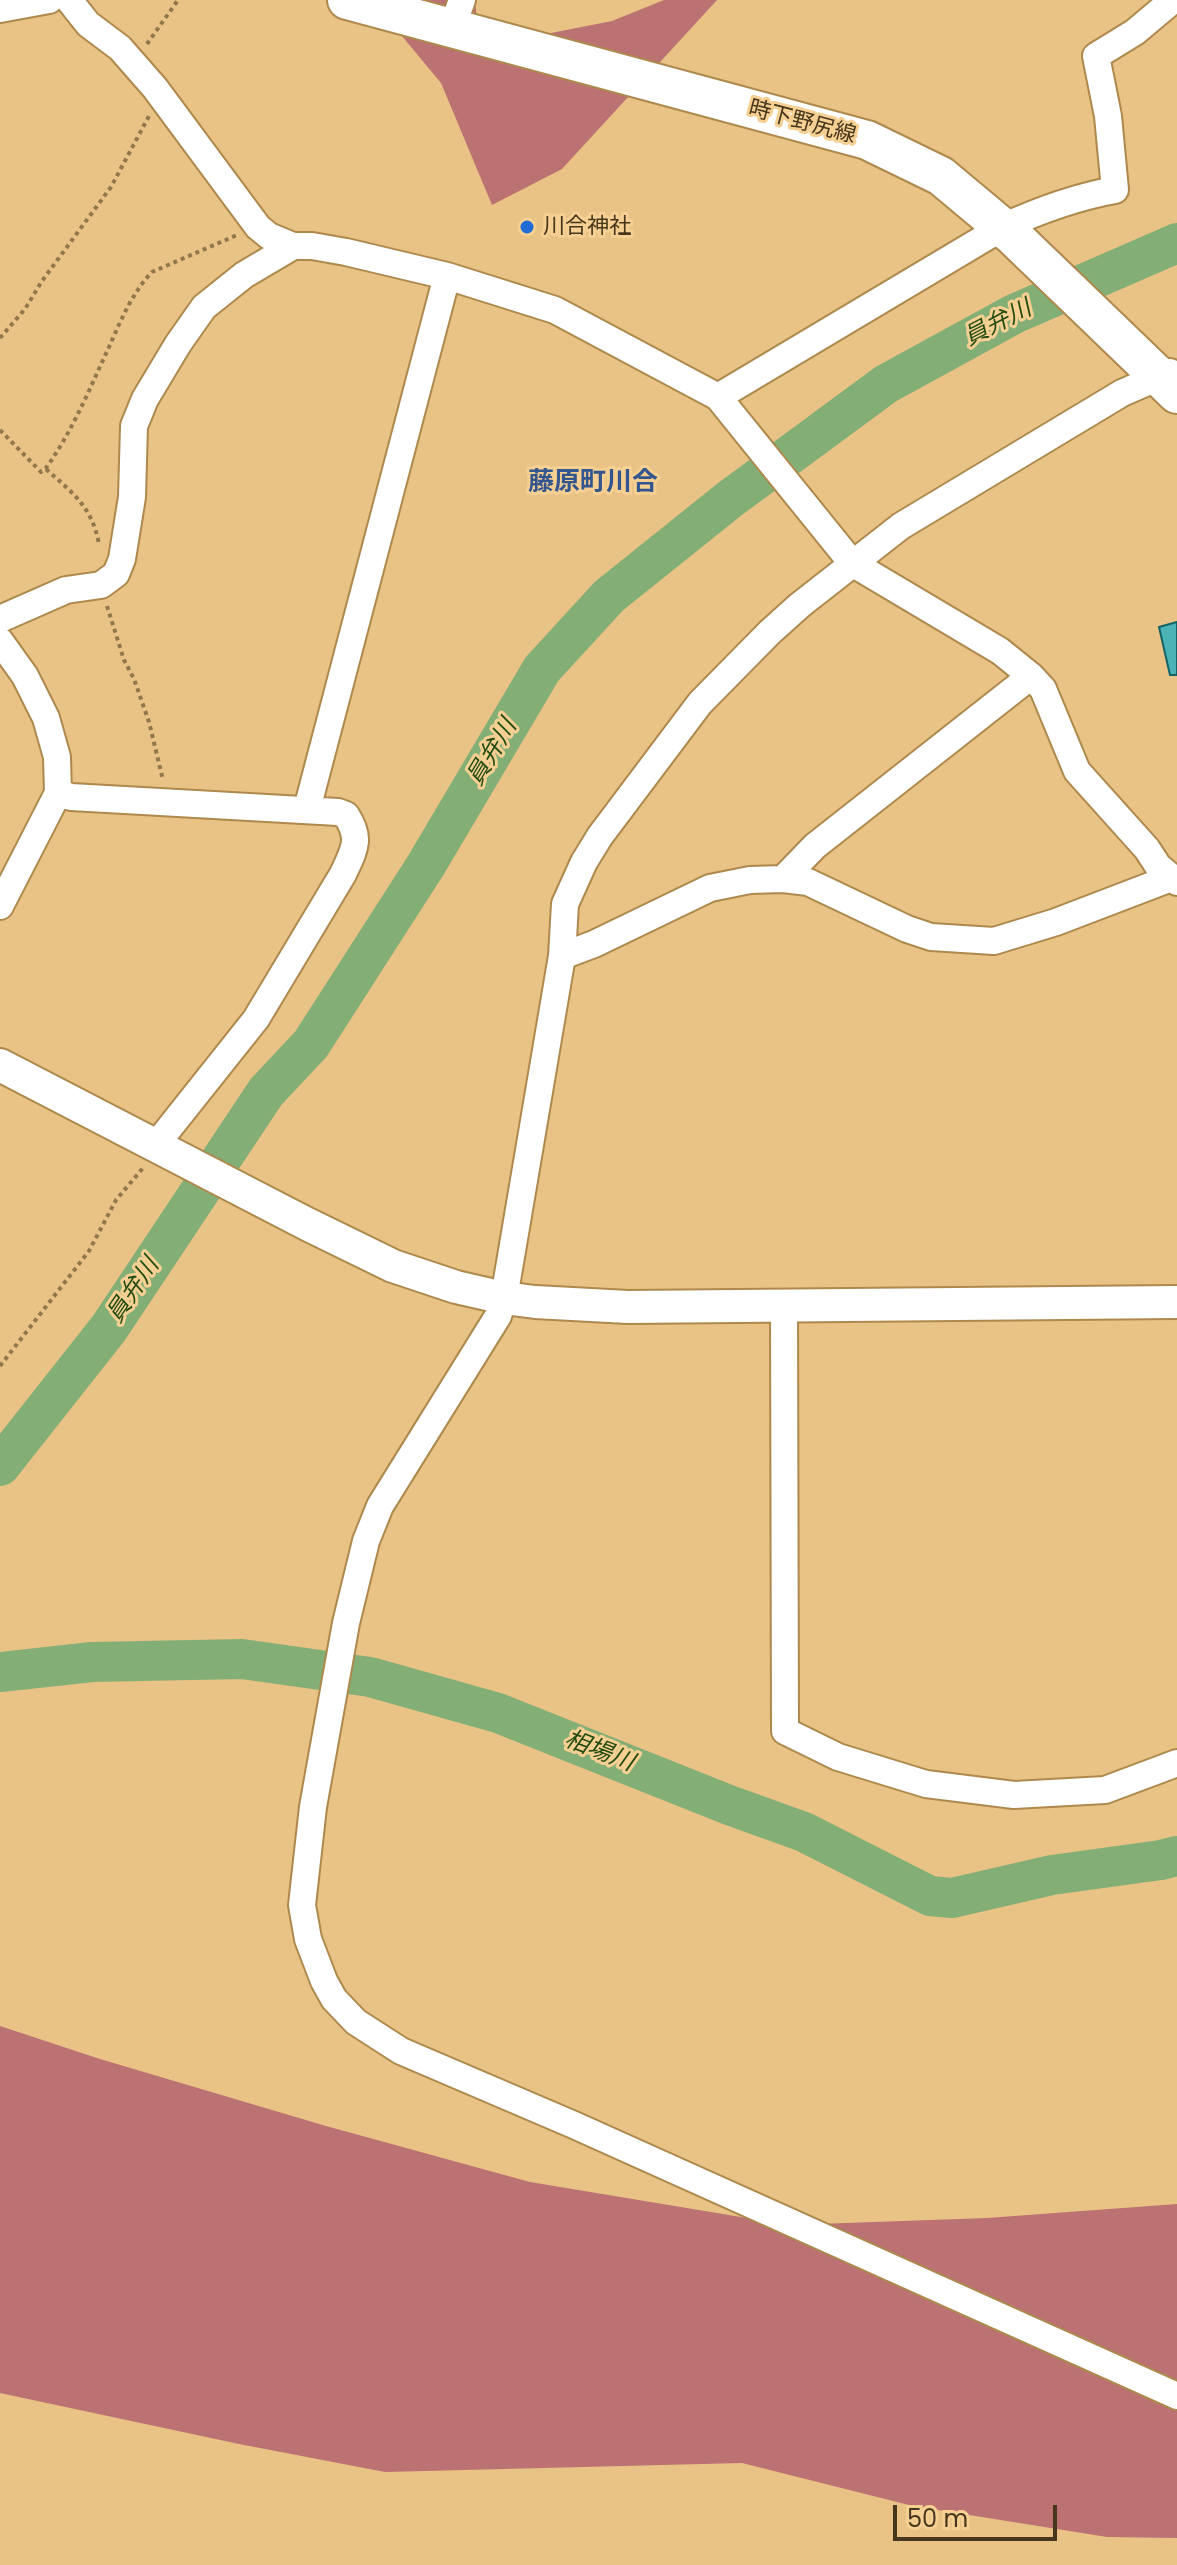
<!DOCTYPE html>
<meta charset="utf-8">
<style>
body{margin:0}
#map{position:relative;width:1177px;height:2565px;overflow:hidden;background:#e9c285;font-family:Poppins,sans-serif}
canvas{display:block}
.scale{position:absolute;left:893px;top:2505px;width:164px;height:36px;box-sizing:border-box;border:4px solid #45361c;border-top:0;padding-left:10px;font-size:24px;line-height:28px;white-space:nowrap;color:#45361c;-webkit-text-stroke:6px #f6cf92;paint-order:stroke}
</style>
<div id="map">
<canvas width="1177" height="2565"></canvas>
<div class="scale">50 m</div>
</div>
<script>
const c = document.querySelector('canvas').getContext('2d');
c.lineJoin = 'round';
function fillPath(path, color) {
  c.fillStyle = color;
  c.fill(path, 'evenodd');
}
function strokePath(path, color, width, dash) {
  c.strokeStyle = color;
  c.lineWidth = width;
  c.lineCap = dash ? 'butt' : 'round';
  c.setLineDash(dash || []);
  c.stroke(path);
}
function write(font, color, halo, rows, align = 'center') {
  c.font = font + ' Poppins,"Noto Sans JP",sans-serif';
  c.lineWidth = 6;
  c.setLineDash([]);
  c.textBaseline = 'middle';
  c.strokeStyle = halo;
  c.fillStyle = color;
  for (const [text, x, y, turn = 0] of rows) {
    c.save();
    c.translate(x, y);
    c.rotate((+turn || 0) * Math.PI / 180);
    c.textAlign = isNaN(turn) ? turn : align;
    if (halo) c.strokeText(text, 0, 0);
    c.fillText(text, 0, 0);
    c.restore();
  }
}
const forest = new Path2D(`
 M372,0H475L480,47L612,21L664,0H717L562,169L492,205L441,83Z
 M0,2026L100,2059L326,2126L530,2182L789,2225L987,2218L1177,2204V2538L1107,2537L913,2506L742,2463L385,2472L239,2444L0,2393Z`);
const river = new Path2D(`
 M0,1466L109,1328L266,1092L311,1044L426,865L542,669L609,596L730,499L886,384L1014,314L1177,243
 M0,1672L92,1662L242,1659L370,1677L498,1713L729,1805L804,1832L930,1896L952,1898L1052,1875L1161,1860L1177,1856`);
const building = new Path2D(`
 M1177,622V675H1170L1159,627Z`);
const path = new Path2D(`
 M147,44L178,0
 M0,338L25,309L42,281L111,187L149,116
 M0,430L41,472L46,468C72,432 90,388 109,347C121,320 132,293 152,272L237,235
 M46,469C73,493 92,507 99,544
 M107,606L124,660L134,679L149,722L163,780
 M0,1366L89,1251L116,1200L143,1168`);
const minor = new Path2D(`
 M69,0L88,24L120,48L155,88L258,227L269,236L293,246H312L346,252L447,276L555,310L718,397L852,563L1000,651L1031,676L1043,689L1077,771L1147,849L1158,866L1177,882
 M0,9L49,0
 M452,28L462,0
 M1170,372L1122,393L901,526L800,605L770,632L700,703L600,836L584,862L565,904L562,956L504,1298L498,1316L380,1506L366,1541L346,1623L313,1807L302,1905L308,1939L324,1981L334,1999L356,2022L401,2051L574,2125L1177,2396
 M718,397L1003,227C1040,210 1076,197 1115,190L1108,116L1096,56L1135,32L1173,0
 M0,619L66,590L101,585L116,574L122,559L132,497L134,426L145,399L178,344L204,307L244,275L293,246
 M0,641L25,676L46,718L57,757L58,793L0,906
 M58,793L71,797L338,812L346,815C362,839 354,850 343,874L256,1019L155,1146
 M307,809L447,276
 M783,879L815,846L1031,676
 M562,956L594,944L710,888L750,880L783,879L808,882L907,929L931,937L994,941L1056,922L1171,878
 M784,1306L785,1731L838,1757L926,1784L1014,1795L1105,1790L1177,1763`);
const tertiary = new Path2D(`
 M0,1065L307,1224L393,1266L456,1287L504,1298L535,1302L628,1307L1177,1302`);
const secondary = new Path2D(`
 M347,0L867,140L941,176L1014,237L1177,394`);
const markers = [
 [527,227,8,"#206bd6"]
];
const streetNames = [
 ["時下野尻線",802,123,15]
];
const poiNames = [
 ["川合神社",543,227]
];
const waterNames = [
 ["員弁川",998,324,-27],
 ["員弁川",493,753,-59],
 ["員弁川",134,1291,-56],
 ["相場川",599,1752,21]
];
const quarterNames = [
 ["藤原町川合",593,483]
];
fillPath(forest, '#bc7273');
strokePath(river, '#83af76', 40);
fillPath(building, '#4bb2b6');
strokePath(building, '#146366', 2);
strokePath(minor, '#ad894d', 30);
strokePath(tertiary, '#ad894d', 36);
strokePath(secondary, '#ad894d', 42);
strokePath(path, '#92774d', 4, [4, 4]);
strokePath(minor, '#fff', 26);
strokePath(tertiary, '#fff', 32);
strokePath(secondary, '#fff', 38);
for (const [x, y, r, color] of markers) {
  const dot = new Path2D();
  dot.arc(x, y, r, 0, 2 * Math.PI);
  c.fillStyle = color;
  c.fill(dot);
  strokePath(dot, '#f6cf92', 3);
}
write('22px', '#45361c', '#f6cf92', streetNames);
write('22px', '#45361c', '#f6cf92', poiNames, 'left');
write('italic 24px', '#224c11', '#f6cf92', waterNames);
write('bold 26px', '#32568d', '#f6cf92', quarterNames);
</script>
